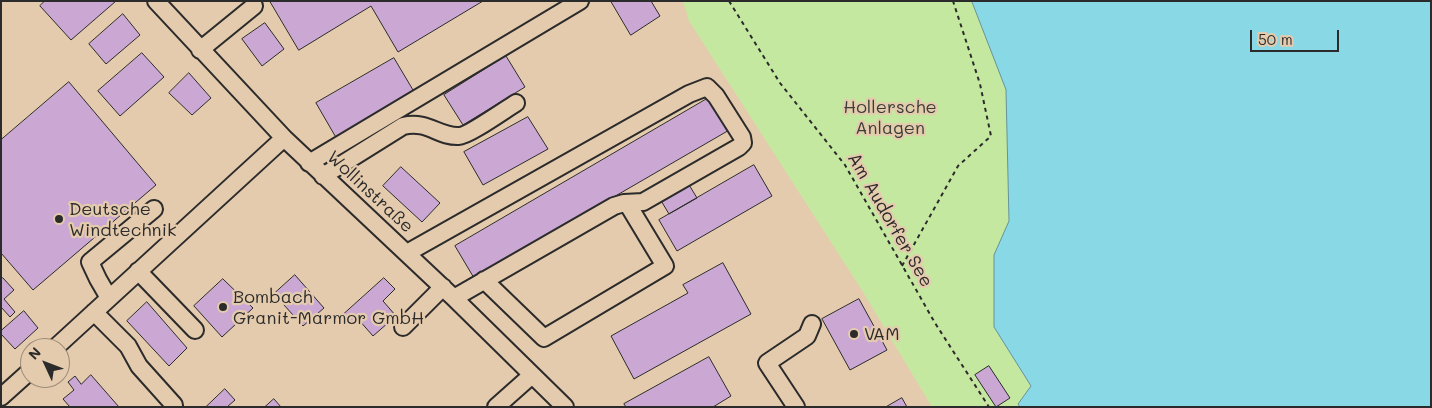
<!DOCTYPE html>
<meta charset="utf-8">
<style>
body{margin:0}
#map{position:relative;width:1432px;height:408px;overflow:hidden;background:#e5cbad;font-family:Mali,sans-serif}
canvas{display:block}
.frame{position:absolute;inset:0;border:2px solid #2b2b2b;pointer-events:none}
.north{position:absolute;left:20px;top:338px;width:50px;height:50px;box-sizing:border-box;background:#e5cbad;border:1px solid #9b8b79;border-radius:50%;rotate:313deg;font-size:14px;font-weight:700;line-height:20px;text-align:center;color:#2b2b2b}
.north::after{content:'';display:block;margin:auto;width:18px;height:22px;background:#2b2b2b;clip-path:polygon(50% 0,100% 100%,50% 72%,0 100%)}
.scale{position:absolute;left:1250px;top:30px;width:89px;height:22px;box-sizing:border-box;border:2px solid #2b2b2b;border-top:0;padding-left:6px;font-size:15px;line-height:18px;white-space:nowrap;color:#2b2b2b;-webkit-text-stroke:4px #e5cbad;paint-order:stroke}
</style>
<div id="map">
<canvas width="1432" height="408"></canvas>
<div class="frame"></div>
<div class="north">N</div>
<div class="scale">50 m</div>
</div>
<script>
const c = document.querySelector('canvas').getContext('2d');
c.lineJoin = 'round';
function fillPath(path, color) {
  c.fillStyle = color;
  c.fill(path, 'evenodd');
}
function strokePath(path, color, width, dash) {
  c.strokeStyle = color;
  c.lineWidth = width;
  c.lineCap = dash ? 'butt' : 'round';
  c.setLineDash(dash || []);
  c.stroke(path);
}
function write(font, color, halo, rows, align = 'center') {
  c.font = font + ' Mali,sans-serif';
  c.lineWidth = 4.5;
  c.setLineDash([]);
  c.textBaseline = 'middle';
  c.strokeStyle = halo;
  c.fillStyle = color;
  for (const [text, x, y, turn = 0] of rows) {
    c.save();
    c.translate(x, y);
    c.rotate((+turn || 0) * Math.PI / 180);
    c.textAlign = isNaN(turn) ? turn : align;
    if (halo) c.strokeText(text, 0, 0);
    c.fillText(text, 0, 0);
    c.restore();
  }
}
const green = new Path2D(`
 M683,1H972L1006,90L1009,221L994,255V327L1031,386L1018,404L1020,407H989L947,341L988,407H932L863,292L689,21Z`);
const water = new Path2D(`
 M972,1H1431V407H1020L1018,404L1031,386L994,327V255L1009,221L1006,90Z`);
const building = new Path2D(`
 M45,1H116L71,40L40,6Z
 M270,1H483L398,52L371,6L299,50Z
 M611,1H651L660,16L631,35Z
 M123,14L140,35L106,64L89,44Z
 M265,23L284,49L262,66L242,39Z
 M142,53L164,77L120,116L98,91Z
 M506,56L525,87L463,125L444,95Z
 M394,58L416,95L338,141L316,103Z
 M189,73L211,98L192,115L169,93Z
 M69,82L156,185L33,290L1,253V140Z
 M712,96L731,129L474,278L455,246Z
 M528,117L548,149L483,185L464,152Z
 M754,165L772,196L677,251L659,220Z
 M401,167L440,203L422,222L383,186Z
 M688,183L697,198L669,214L660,199Z
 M723,263L751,314L634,379L611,336L688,293L683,285Z
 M295,275L324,308L303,326L274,294Z
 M3,278L14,290L4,299L15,312L10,317L1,307V279Z
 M384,278L395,289L383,301L396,316L373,336L358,319L353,324L344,314Z
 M223,279L253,308L222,337L194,306Z
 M859,299L887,350L850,370L822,319Z
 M147,302L187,348L169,366L127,321Z
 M24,311L38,328L15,349L1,334V331Z
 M709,357L731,396L713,407H626L624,404Z
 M989,366L1010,398L996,407L975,375Z
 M91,375L119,407H70L63,399L74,390L68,382L75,376L81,384Z
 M225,389L235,400L227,407H206Z
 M902,398L907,407H886Z
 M274,399L281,407H265Z`);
const path = new Path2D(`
 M729,1L780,83L845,165L935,323L989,407
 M902,266L958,166L991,136L980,84L953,1`);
const minor = new Path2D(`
 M156,1L284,138L454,298L565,407
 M200,50L254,6
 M309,163L580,1
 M323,176L403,126C428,120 438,137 459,136C468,136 506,109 516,103
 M407,253L689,94L707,87L716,96L742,137L743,143L739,147L643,202L624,203L614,206L454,298
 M138,271L195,330
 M484,280L544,338L665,266L627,203
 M109,298L98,279L90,262L154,209
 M94,312L128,346L139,366L174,405
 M403,327L443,287
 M55,348L284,138
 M1,397L30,371
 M496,407L532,375
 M796,407L767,363L807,336L812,324`);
const markers = [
 [59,219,5,"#2b2b2b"],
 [223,307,5,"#2b2b2b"],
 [854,334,5,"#2b2b2b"]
];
const parkNames = [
 ["Hollersche",890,107],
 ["Anlagen",890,128]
];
const streetNames = [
 ["Wollinstraße",370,192,43],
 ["Am Audorfer See",890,220,60]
];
const poiNames = [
 ["Deutsche",69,209],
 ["Windtechnik",69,230],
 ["Bombach",233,297],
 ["Granit-Marmor GmbH",233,318],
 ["VAM",864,334]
];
fillPath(green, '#c5e8a1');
fillPath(water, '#89d8e6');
strokePath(water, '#63939b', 1);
fillPath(building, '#caa8d3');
strokePath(building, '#2b2b2b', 1);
strokePath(minor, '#2b2b2b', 20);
strokePath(path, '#2b2b2b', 2, [4, 4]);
strokePath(minor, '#e5cbad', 16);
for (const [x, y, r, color] of markers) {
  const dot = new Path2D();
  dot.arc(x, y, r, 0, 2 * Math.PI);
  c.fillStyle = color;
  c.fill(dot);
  strokePath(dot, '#e5cbad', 2);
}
write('18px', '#3a3e37', '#e5cbad', parkNames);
write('18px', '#2b2b2b', '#e5cbad', streetNames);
write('18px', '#2b2b2b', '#e5cbad', poiNames, 'left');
</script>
